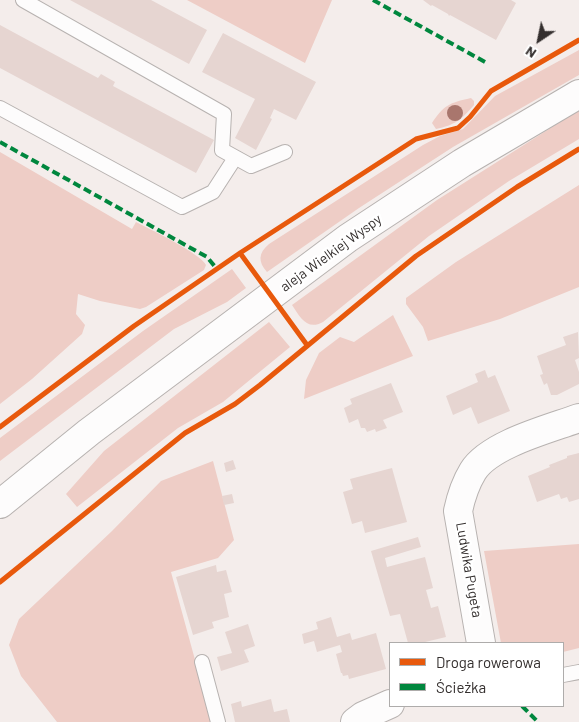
<!DOCTYPE html>
<meta charset="utf-8">
<style>
body{margin:0}
#map{position:relative;width:579px;height:722px;overflow:hidden;background:#f4edeb;font-family:Barlow,sans-serif}
canvas{display:block}
.legend{position:absolute;left:389px;top:642px;width:175px;height:65px;box-sizing:border-box;background:#fff;border:1px solid #aeacab;margin:0;padding:6px 9px;list-style:none;font-size:15px;color:#342f2e}
.legend li{display:flex;align-items:center;gap:10px;height:25px}
.legend b{width:25px;border:1px solid #aeacab}
.north{position:absolute;left:514px;top:15px;width:50px;height:50px;-webkit-text-stroke:4px #fff;paint-order:stroke;rotate:214deg;font-size:14px;font-weight:700;line-height:20px;text-align:center;color:#342f2e}
.north::after{content:'';display:block;margin:auto;width:18px;height:22px;background:#342f2e;clip-path:polygon(50% 0,100% 100%,50% 72%,0 100%)}
</style>
<div id="map">
<canvas width="579" height="722"></canvas>
<ul class="legend">
<li><b style="height:6px;background:#e8590c"></b>Droga rowerowa</li>
<li><b style="height:6px;background:#00873e"></b>Ścieżka</li>
</ul>
<div class="north">N</div>
</div>
<script>
const c = document.querySelector('canvas').getContext('2d');
c.lineJoin = 'round';
function fillPath(path, color) {
  c.fillStyle = color;
  c.fill(path, 'evenodd');
}
function strokePath(path, color, width, dash) {
  c.strokeStyle = color;
  c.lineWidth = width;
  c.lineCap = dash ? 'butt' : 'round';
  c.setLineDash(dash || []);
  c.stroke(path);
}
function write(font, color, halo, rows, align = 'center') {
  c.font = font + ' Barlow,sans-serif';
  c.lineWidth = 5;
  c.setLineDash([]);
  c.textBaseline = 'middle';
  c.strokeStyle = halo;
  c.fillStyle = color;
  for (const [text, x, y, turn = 0] of rows) {
    c.save();
    c.translate(x, y);
    c.rotate((+turn || 0) * Math.PI / 180);
    c.textAlign = isNaN(turn) ? turn : align;
    if (halo) c.strokeText(text, 0, 0);
    c.fillText(text, 0, 0);
    c.restore();
  }
}
const green = new Path2D(`
 M187,0H332L305,63Z
 M579,50V75L453,147L359,208L267,272C258,262 258,253 269,244L423,145L440,136L463,129L495,96Z
 M471,98L474,101V105C461,120 455,125 436,129L432,123C444,105 449,103 471,98Z
 M579,110V139L509,181L429,236L323,322C307,331 300,317 292,305L437,200Z
 M0,152L132,229L136,222C150,229 201,254 206,265L204,270L146,307L140,309L100,301L78,294L76,314L85,325L82,334L32,379L0,404Z
 M579,185V287L500,319L428,341L423,327L406,304V298L456,262Z
 M232,269L246,288L227,302L174,329L0,461V438L143,331Z
 M393,315L413,356L304,399L306,380L319,353L340,337L354,342Z
 M269,322L290,347L223,402L178,428L77,507L66,494L104,451Z
 M213,461L234,540L218,558L171,572L212,722H57L21,676L9,645L19,619L112,531L161,481Z
 M579,544V648L563,652V643H501L484,551Z`);
const building = new Path2D(`
 M70,0H151L207,30L189,64Z
 M423,0H511L516,3L496,40L450,15L449,16L448,14L432,5L431,6Z
 M0,25L98,78L101,74L115,82L113,86L214,140L196,173L0,68Z
 M223,33L316,82L296,120L274,109L270,118L272,119L256,150L235,138L255,99L202,72Z
 M578,332L579,358L575,360L579,372V384L557,395H551L547,383L544,385L540,375L543,374L537,356L566,345L563,337Z
 M485,370L488,378L495,375L510,411L478,424L471,407L453,415L446,396L478,382L475,374Z
 M391,383L403,412L383,420L387,428L376,432L375,429L367,432L365,428H361L358,419L349,423L344,408L352,404L350,399Z
 M579,453V499L569,502L567,497L561,499L559,494L537,502L528,476L550,467L549,465L567,458V456Z
 M233,460L236,469L226,472L224,463Z
 M392,468L407,522L365,533L362,521L352,524L343,492L353,489L350,479Z
 M232,494L234,503L224,505L222,496Z
 M418,537L421,547L385,558L387,567L425,557L433,588L426,590L431,608L438,606L446,637L421,643H408L400,614L390,616L371,551Z
 M216,565L217,572L226,570L232,592L224,594L229,617L212,622L214,628L193,635L176,577Z
 M331,617L337,637L350,633L352,640L376,633L386,669L349,679L348,675L343,676L342,673H341L336,654L342,652L340,645L317,652L314,641L304,644L302,634L318,629L316,622Z
 M248,624L255,646L244,650L249,662L221,671L217,657L232,653L225,632Z
 M271,699L274,712L287,709L290,722H235L231,704L241,701L242,707Z`);
const lane = new Path2D(`
 M23,0L224,114L222,150L251,166L285,152
 M0,108L182,207L213,192L235,158
 M202,662L218,722
 M563,675L579,672`);
const street = new Path2D(`
 M481,643L458,511C461,497 465,484 473,471C490,444 549,429 579,418
 M355,722L363,716L390,704`);
const secondary = new Path2D(`
 M0,504L89,432L348,238L462,163L579,94`);
const quiet = new Path2D(`
 M373,0L485,62
 M0,142L207,257L217,269
 M522,706L538,722`);
const cycleway = new Path2D(`
 M240,253L307,345
 M0,427L134,326L240,253L416,139L458,128L470,117L491,91L579,40
 M0,582L185,433L235,404L260,385L416,256L517,187L579,149`);
const trees = [
 [455,113]
];
const streetNames = [
 ["aleja Wielkiej Wyspy",331,253,-36],
 ["Ludwika Pugeta",469,570,80]
];
fillPath(green, '#eecdc6');
fillPath(building, '#e6d5d1');
strokePath(lane, '#b7b2b0', 16);
strokePath(street, '#b7b2b0', 30);
strokePath(secondary, '#b7b2b0', 30);
strokePath(lane, '#fdfcfc', 14);
strokePath(street, '#fdfcfc', 28);
strokePath(secondary, '#fdfcfc', 28);
strokePath(quiet, '#00873e', 4, [8, 4]);
strokePath(cycleway, '#e8590c', 5);
c.fillStyle = '#a9766d';
for (const [x, y] of trees) {
  c.beginPath();
  c.arc(x, y, 8, 0, 2 * Math.PI);
  c.fill();
}
write('14px', '#342f2e', '#fff', streetNames);
</script>
